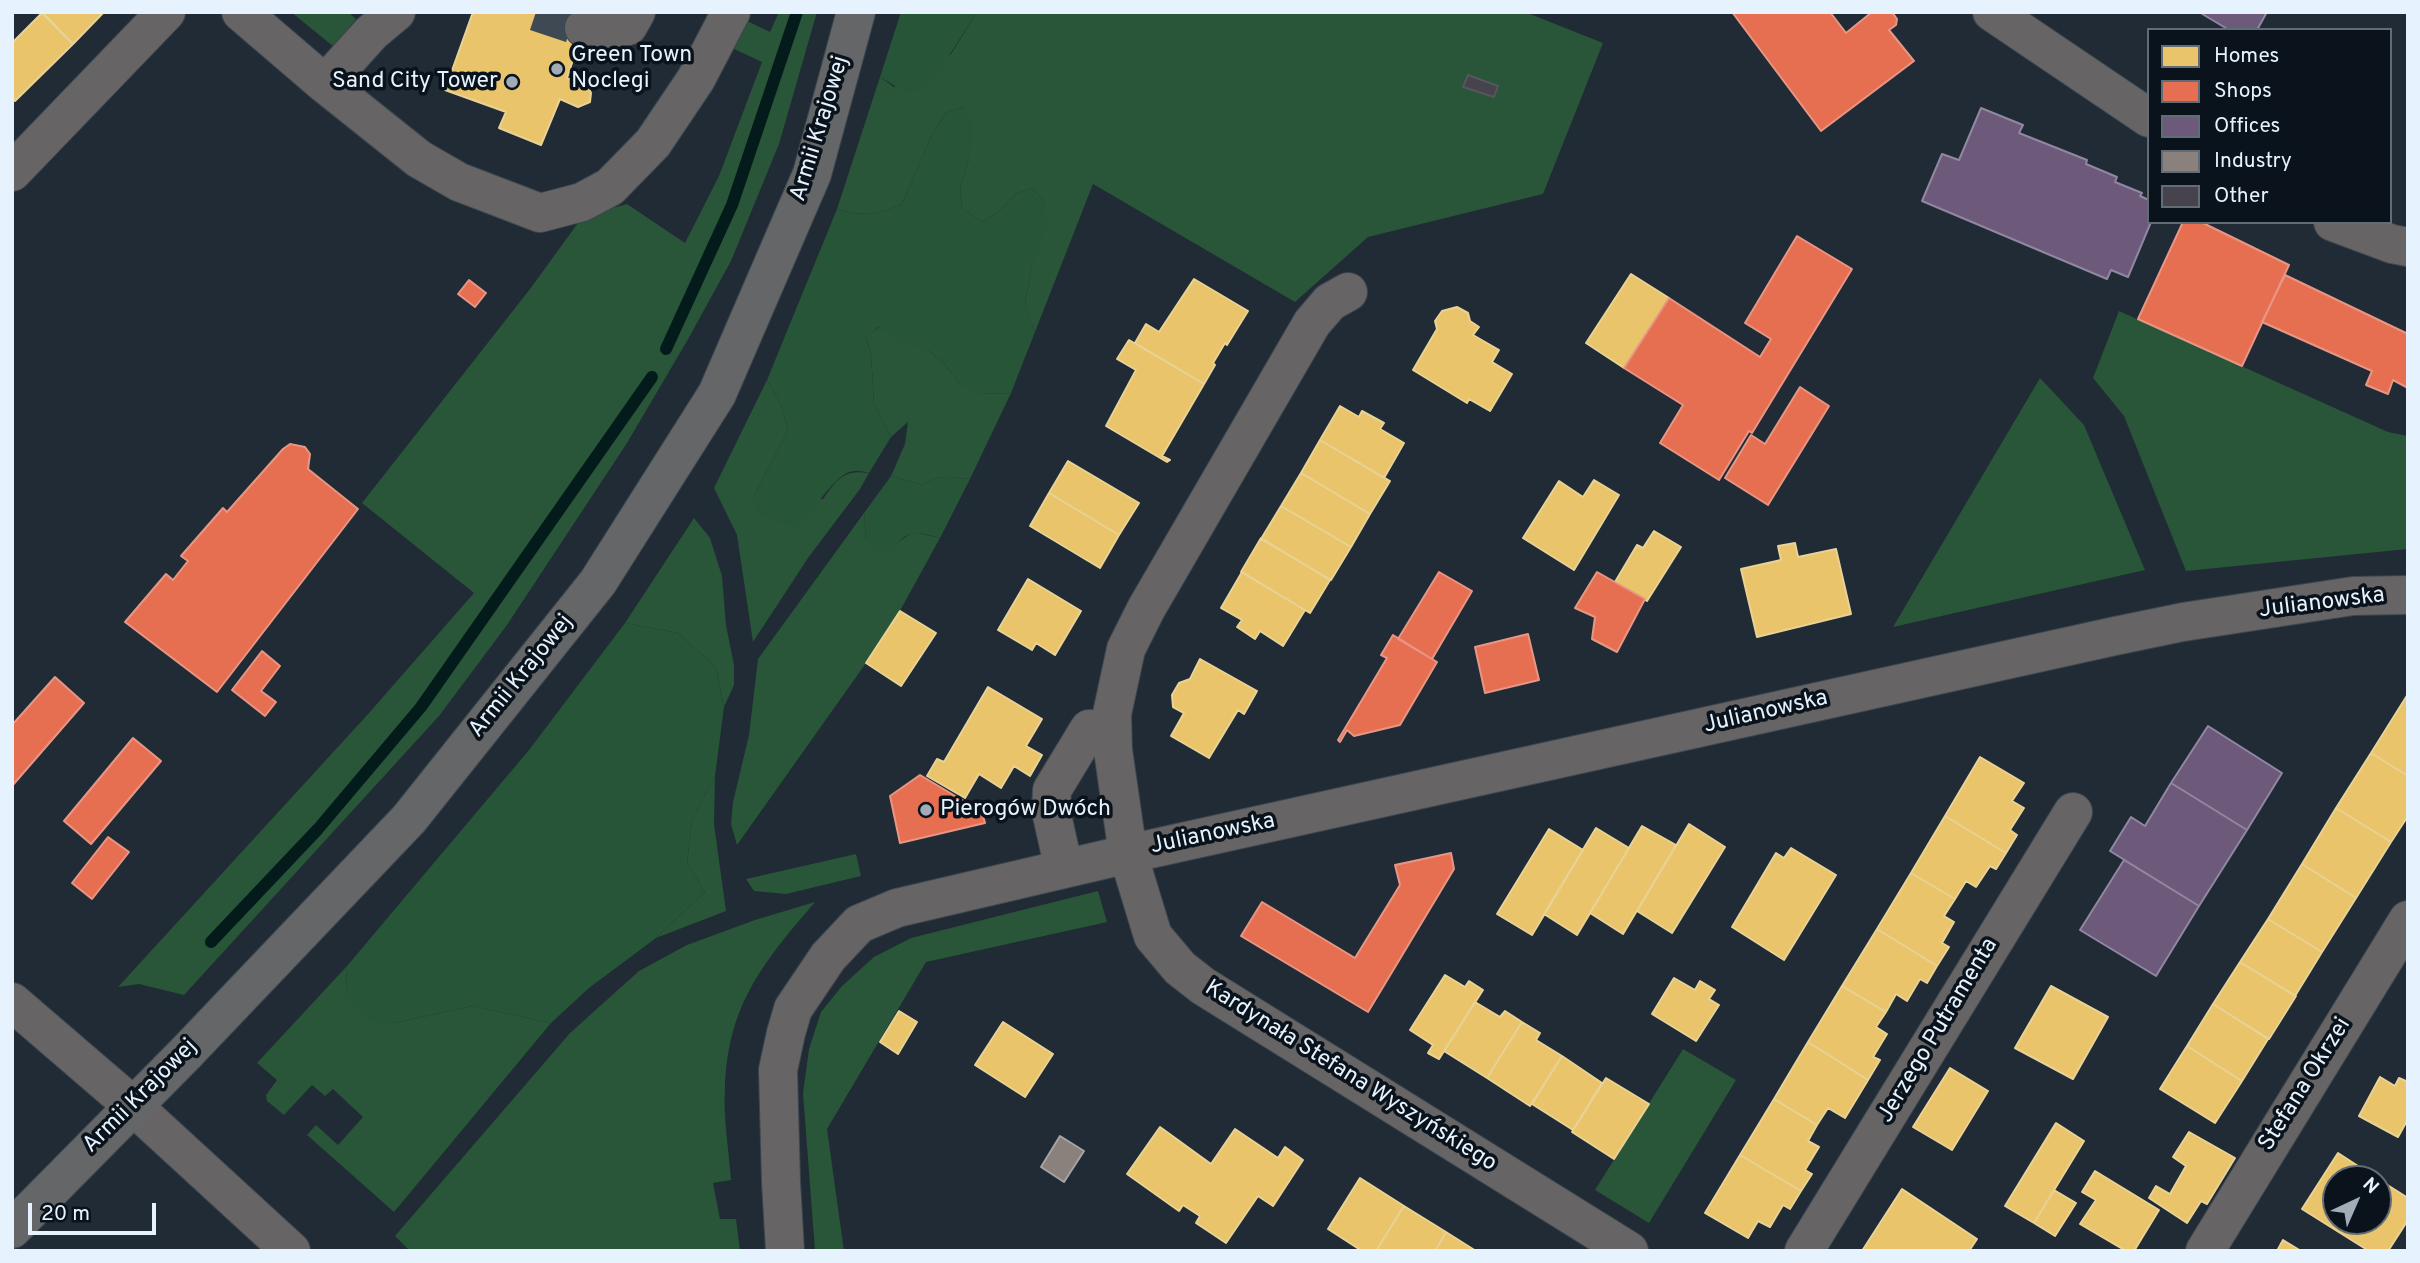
<!DOCTYPE html>
<meta charset="utf-8">
<style>
body{margin:0}
#map{position:relative;width:2420px;height:1263px;overflow:hidden;background:#202b35;font-family:Overpass,sans-serif}
canvas{display:block}
.frame{position:absolute;inset:0;border:14px solid #e6f2fe;pointer-events:none}
.legend{position:absolute;left:2147px;top:28px;width:245px;height:196px;box-sizing:border-box;background:#0a131b;border:2px solid #626c76;margin:0;padding:9px 12px;list-style:none;font-size:21px;color:#e6f2fe}
.legend li{display:flex;align-items:center;gap:14px;height:35px}
.legend b{width:35px;border:2px solid #626c76}
.north{position:absolute;left:2322px;top:1165px;width:70px;height:70px;box-sizing:border-box;background:#0a131b;border:2px solid #626c76;border-radius:50%;rotate:44deg;font-size:19px;font-weight:700;line-height:28px;text-align:center;color:#e6f2fe}
.north::after{content:'';display:block;margin:auto;width:24px;height:32px;background:#a1acb8;clip-path:polygon(50% 0,100% 100%,50% 72%,0 100%)}
.scale{position:absolute;left:28px;top:1203px;width:128px;height:32px;box-sizing:border-box;border:4px solid #e6f2fe;border-top:0;padding-left:9px;font-size:21px;line-height:24px;white-space:nowrap;color:#e6f2fe;-webkit-text-stroke:5px #0a131b;paint-order:stroke}
</style>
<div id="map">
<canvas width="2420" height="1263"></canvas>
<div class="frame"></div>
<ul class="legend">
<li><b style="height:19px;background:#e9c46a"></b>Homes</li>
<li><b style="height:19px;background:#e76f51"></b>Shops</li>
<li><b style="height:19px;background:#6d597a"></b>Offices</li>
<li><b style="height:19px;background:#8a817c"></b>Industry</li>
<li><b style="height:19px;background:#46434d"></b>Other</li>
</ul>
<div class="north">N</div>
<div class="scale">20 m</div>
</div>
<script>
const c = document.querySelector('canvas').getContext('2d');
c.lineJoin = 'round';
function fillPath(path, color) {
  c.fillStyle = color;
  c.fill(path, 'evenodd');
}
function strokePath(path, color, width, dash) {
  c.strokeStyle = color;
  c.lineWidth = width;
  c.lineCap = dash ? 'butt' : 'round';
  c.setLineDash(dash || []);
  c.stroke(path);
}
function write(font, color, halo, rows, align = 'center') {
  c.font = font + ' Overpass,sans-serif';
  c.lineWidth = 7;
  c.setLineDash([]);
  c.textBaseline = 'middle';
  c.strokeStyle = halo;
  c.fillStyle = color;
  for (const [text, x, y, turn = 0] of rows) {
    c.save();
    c.translate(x, y);
    c.rotate((+turn || 0) * Math.PI / 180);
    c.textAlign = isNaN(turn) ? turn : align;
    if (halo) c.strokeText(text, 0, 0);
    c.fillText(text, 0, 0);
    c.restore();
  }
}
const green = new Path2D(`
 M291,12H348L356,19L334,47Z
 M779,12H817L779,144L731,261L687,341L627,443L507,625L439,716L184,995L139,984L118,987L369,713L474,593L362,503L530,289L583,216L627,204L685,243L719,176L762,62L730,47L745,20L770,32Z
 M977,12H1525L1603,43L1543,194L1368,237L1295,302L1093,184L1035,332L1025,304L1044,201L1032,188L1015,194L999,211L982,222L962,208L960,187L969,159L963,107L945,113L931,137L902,204C876,215 866,217 837,209L880,77L894,87L951,54Z
 M2119,311L2388,432L2408,436V549L2186,571L2124,416L2093,378Z
 M880,327L928,350L944,363L959,383L984,394L1011,393L970,479C951,477 939,474 923,485L891,476L905,444L908,422L891,437L874,403L871,354L866,337Z
 M2040,378L2084,425L2145,570L1893,627Z
 M767,380L782,407L788,430L753,498L823,499C837,479 844,469 869,473L860,489L808,558L753,642L737,535L714,488Z
 M864,513L866,542H898L913,532L940,538L901,609L866,663L737,845L731,824L733,802L749,735L758,659Z
 M694,518L710,538L722,576L726,625L734,665V685L724,707L716,667L678,633L625,623Z
 M715,776L714,824L726,911L656,938L705,892L687,863L692,821Z
 M856,854L861,876L786,894L754,891L746,879Z
 M1098,891L1107,922L926,962L827,1129L844,1251H815L803,1093L809,1049L821,1012L842,986L874,957L911,938Z
 M815,902C763,963 728,1004 725,1088C723,1118 729,1150 731,1180L713,1183L720,1219H736L740,1251H410L395,1236L570,1033L639,971L687,945L755,920Z
 M347,966L346,992L394,1023L473,1006L551,1023L394,1212L307,1135L316,1125L338,1145L363,1117L333,1089L325,1096L312,1085L284,1115L267,1101L266,1095L277,1080L257,1063Z
 M1683,1049L1736,1080L1649,1223L1595,1190Z`);
const forest = new Path2D(`
 M901,12H977L931,84L907,93L880,77Z
 M963,107L973,127L969,159L960,187L962,208L982,222L999,211L1015,194L1032,188L1044,201L1046,226L1032,267L1025,303L1035,332L1011,393L984,394L973,391L959,383L944,363L928,350L899,341L879,327L866,338L871,354L874,403L891,437L869,473C862,471 854,470 847,473C833,479 812,513 795,526L776,522L758,512L753,498L788,430L782,407L767,380L837,209C865,217 876,215 902,204L931,137L945,113Z
 M891,476L923,485C939,474 951,477 970,479L940,538C912,531 909,529 889,552L876,553L866,542L864,513Z
 M625,623L678,633L716,667L724,707L715,776L692,821L687,863L705,892L656,938L589,988L551,1023L473,1006L394,1023L369,1020L346,992L347,966L529,750Z`);
const homes = new Path2D(`
 M42,12H104L73,44Z
 M473,12H589L567,78L588,87L591,93L590,102L578,107L560,99L541,145L499,128L506,112L445,90Z
 M42,13L73,44L15,101L12,98V43Z
 M1631,274L1669,298L1624,368L1586,343Z
 M1194,279L1248,311L1227,345L1225,343L1213,363L1215,365L1204,384L1135,343L1146,324L1159,332Z
 M1457,307L1468,313L1470,321L1479,327L1473,335L1499,350L1492,362L1512,374L1490,411L1469,399L1467,403L1413,370L1437,329L1435,321L1442,311Z
 M1129,340L1204,384L1162,456L1170,460L1167,462L1106,426L1136,370L1117,359Z
 M1340,406L1359,417L1362,411L1384,423L1380,429L1404,443L1384,478L1320,440Z
 M1320,440L1390,481L1370,514L1301,473Z
 M1068,461L1139,503L1119,535L1049,493Z
 M1301,473L1370,514L1351,547L1281,506Z
 M1594,480L1619,495L1574,570L1523,538L1559,481L1583,497Z
 M1049,493L1119,535L1100,568L1030,526Z
 M1281,506L1351,547L1331,580L1261,539Z
 M1654,531L1681,547L1647,601L1615,582L1637,545L1643,548Z
 M1261,538L1330,580L1310,613L1241,572Z
 M1795,543L1798,557L1836,549L1851,614L1757,637L1741,569L1781,560L1778,546Z
 M1242,572L1305,610L1283,646L1260,631L1255,639L1237,627L1242,620L1221,608Z
 M1028,579L1081,611L1055,655L1036,643L1032,650L998,630Z
 M900,611L936,633L901,686L866,663Z
 M1200,659L1257,691L1244,714L1238,710L1209,758L1171,736L1184,713L1173,707L1172,695L1179,683L1190,679Z
 M988,687L1042,719L1026,746L1042,755L1030,776L1014,766L1001,788L979,774L965,798L927,776L937,759L944,762Z
 M2408,694V776L2371,753Z
 M2371,753L2408,776V816L2391,842L2336,808Z
 M1980,757L2024,783L2012,801L2024,808L2010,830L2017,835L2006,853L1945,816Z
 M2336,808L2391,842L2356,898L2302,864Z
 M1945,816L2006,853L1996,869L1990,866L1976,887L1966,881L1955,899L1911,873Z
 M1689,824L1725,847L1672,933L1637,911Z
 M1642,826L1676,845L1623,934L1590,913Z
 M1596,828L1629,848L1577,935L1544,914Z
 M1549,829L1583,850L1532,935L1497,914Z
 M1791,848L1836,875L1784,960L1732,927L1776,853L1784,858Z
 M2302,864L2356,898L2322,952L2268,919Z
 M1911,873L1955,899L1944,916L1954,922L1942,943L1949,947L1937,966L1877,929Z
 M2268,919L2322,952L2295,996L2240,962Z
 M1877,929L1937,966L1927,983L1920,979L1907,1001L1896,994L1886,1012L1842,986Z
 M2240,962L2296,996L2269,1039L2213,1004Z
 M1445,975L1465,987L1469,981L1483,990L1439,1059L1428,1053L1433,1045L1410,1030Z
 M1674,978L1695,990L1700,981L1715,990L1709,999L1719,1005L1696,1041L1652,1014Z
 M1842,986L1886,1012L1876,1027L1887,1034L1873,1057L1880,1060L1868,1080L1808,1042Z
 M2051,986L2108,1017L2073,1079L2015,1048Z
 M1475,1002L1500,1017L1505,1011L1522,1022L1487,1078L1444,1051Z
 M2213,1004L2268,1039L2242,1081L2187,1046Z
 M899,1011L917,1022L898,1054L880,1042Z
 M1003,1022L1053,1054L1025,1097L975,1065Z
 M1522,1022L1540,1033L1536,1040L1562,1056L1530,1106L1487,1078Z
 M1808,1042L1868,1080L1845,1118L1828,1108L1817,1125L1774,1099Z
 M2187,1046L2242,1081L2215,1123L2160,1089Z
 M1562,1056L1602,1083L1573,1130L1532,1104Z
 M1950,1068L1988,1091L1952,1150L1913,1127Z
 M2380,1077L2395,1086L2399,1078L2408,1082V1119L2398,1137L2359,1116Z
 M1606,1078L1649,1104L1614,1159L1572,1132Z
 M1774,1099L1817,1125L1808,1141L1819,1147L1805,1170L1812,1174L1801,1191L1740,1155Z
 M2056,1123L2084,1141L2034,1223L2005,1206Z
 M1160,1127L1211,1164L1235,1129L1278,1158L1285,1147L1303,1160L1273,1206L1258,1196L1226,1243L1196,1223L1200,1216L1183,1205L1179,1211L1127,1174Z
 M2189,1132L2235,1158L2207,1204L2201,1201L2187,1223L2149,1198L2156,1186L2170,1194L2186,1166L2173,1157Z
 M2338,1153L2378,1179H2336V1221H2378V1179L2408,1198V1220L2388,1251H2369L2302,1209Z
 M1740,1155L1801,1191L1790,1209L1783,1205L1770,1227L1758,1221L1748,1238L1705,1213Z
 M2095,1171L2159,1210L2134,1251H2126L2080,1224L2096,1200L2082,1192Z
 M1360,1178L1404,1206L1376,1251H1362L1328,1229Z
 M1902,1189L1977,1239L1969,1251H1862Z
 M2054,1190L2076,1203L2055,1236L2034,1223Z
 M1404,1206L1446,1232L1435,1251H1376Z
 M1446,1232L1476,1251H1435Z
 M2283,1240L2301,1251H2277Z`);
const shops = new Path2D(`
 M1732,12H1830L1846,33L1872,12H1892L1897,19L1896,25L1889,30L1914,61L1821,131Z
 M2183,222H2201L2289,265L2242,366L2138,319Z
 M1797,236L1852,269L1752,433L1749,431L1719,480L1660,443L1683,405L1624,368L1669,298L1760,357L1771,339L1745,323Z
 M2285,275L2408,334V388L2393,380L2388,394L2366,385L2372,371L2262,322Z
 M469,280L486,293L475,307L458,294Z
 M1800,387L1829,406L1768,505L1725,478L1751,435L1765,444Z
 M290,444L305,447L310,454L308,469L358,509L217,692L125,622L166,574L173,580L188,561L181,556L223,508L227,512L283,449Z
 M1439,572L1472,591L1432,659L1398,639Z
 M1597,572L1645,599L1617,652L1592,639L1595,617L1575,608Z
 M1528,634L1539,680L1485,693L1475,647Z
 M1393,635L1437,662L1400,725L1354,736L1347,730L1340,742L1338,740L1387,658L1381,655Z
 M262,651L280,666L261,691L276,702L265,716L232,690Z
 M55,677L84,703L12,786V725Z
 M133,738L161,761L91,844L64,821Z
 M920,775L982,812L985,823L900,843L890,796Z
 M108,837L129,852L92,899L72,883Z
 M1451,853L1454,869L1368,1012L1241,936L1262,902L1355,958L1400,885L1395,865Z`);
const offices = new Path2D(`
 M2199,12H2267L2257,30H2229Z
 M1981,108L2023,125L2019,133L2087,160L2086,164L2117,177L2115,182L2142,193L2140,196L2149,200V222H2151L2128,277L2111,270L2107,279L1922,201L1942,154L1959,160Z
 M2208,726L2282,773L2247,830L2171,783Z
 M2171,783L2247,830L2199,906L2110,851L2131,817L2145,826Z
 M2124,860L2199,906L2156,976L2080,930Z`);
const industry = new Path2D(`
 M1060,1136L1084,1151L1064,1182L1041,1167Z`);
const stream = new Path2D(`
 M666,349L732,205L797,12
 M211,942L318,829L421,707L652,377`);
const building = new Path2D(`
 M1468,75L1498,86L1494,97L1463,87Z`);
const minorTunnel = new Path2D(`
 M536,12L584,28`);
const minor = new Path2D(`
 M241,12L325,84L419,159L459,182L540,213L582,202L610,187L653,143L696,79L731,12
 M1992,12L2149,118
 M584,28L608,30L628,26L636,12
 M325,84L371,33L396,12
 M12,172L166,12
 M2333,222L2392,244L2408,247
 M1348,292L1330,302L1312,323L1146,609L1126,649L1112,714L1113,750L1128,854L1153,936L1180,968L1203,986L1629,1251
 M1064,869L1051,811L1052,790L1089,729L1112,731
 M12,1002L133,1106L291,1251
 M785,1251L781,1182L778,1070L786,1033L793,1009L828,957L859,924L897,908L1128,854L2115,636L2183,622L2353,596L2408,595
 M1804,1251L2073,812
 M2205,1251L2408,920`);
const major = new Path2D(`
 M12,1229L186,1053L409,819L598,582L717,394L812,174L856,12`);
const markers = [
 [557,69,7,"#a1acb8"],
 [512,82,7,"#a1acb8"],
 [926,810,7,"#a1acb8"]
];
const poiNames = [
 ["Green Town",571,56],
 ["Noclegi",571,82],
 ["Sand City Tower",498,82,"right"],
 ["Pierogów Dwóch",940,810]
];
const streetNames = [
 ["Armii Krajowej",821,129,-73],
 ["Julianowska",2322,604,-7],
 ["Armii Krajowej",522,677,-51],
 ["Julianowska",1766,713,-13],
 ["Julianowska",1213,835,-12],
 ["Jerzego Putramenta",1939,1031,-59],
 ["Kardynała Stefana Wyszyńskiego",1350,1077,32],
 ["Stefana Okrzei",2306,1085,-58],
 ["Armii Krajowej",141,1097,-45]
];
fillPath(green, '#295538');
fillPath(forest, '#275538');
fillPath(homes, '#e9c46a');
strokePath(homes, '#e8d296', 2);
fillPath(shops, '#e76f51');
strokePath(shops, '#e79685', 2);
fillPath(offices, '#6d597a');
strokePath(offices, '#9187a2', 2);
fillPath(industry, '#8a817c');
strokePath(industry, '#a6a3a3', 2);
strokePath(stream, '#041b1c', 12);
fillPath(building, '#46434d');
strokePath(building, '#57565e', 2);
strokePath(minorTunnel, '#3e4953', 38, [38, 19]);
strokePath(minor, '#3d474f', 40);
strokePath(major, '#3d474f', 40);
strokePath(minor, '#666464', 38);
strokePath(major, '#656667', 38);
for (const [x, y, r, color] of markers) {
  const dot = new Path2D();
  dot.arc(x, y, r, 0, 2 * Math.PI);
  c.fillStyle = color;
  c.fill(dot);
  strokePath(dot, '#0a131b', 2.5);
}
write('23px', '#e6f2fe', '#0a131b', poiNames, 'left');
write('23px', '#e6f2fe', '#0a131b', streetNames);
</script>
